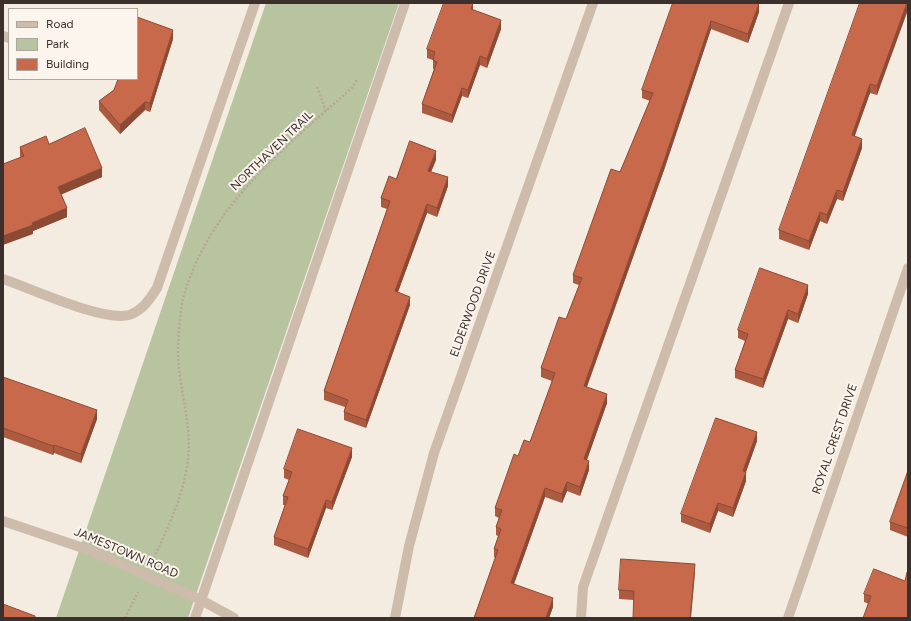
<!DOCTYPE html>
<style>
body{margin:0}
#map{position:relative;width:911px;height:621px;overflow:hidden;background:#f4ebe1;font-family:Figtree,sans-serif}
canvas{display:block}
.frame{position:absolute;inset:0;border:4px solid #3b302b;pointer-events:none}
.legend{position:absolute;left:8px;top:8px;width:130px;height:72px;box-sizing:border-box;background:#fbf5ee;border:1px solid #aea6a0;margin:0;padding:5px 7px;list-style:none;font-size:12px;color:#3b302b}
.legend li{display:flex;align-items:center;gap:8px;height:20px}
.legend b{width:20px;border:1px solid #aea6a0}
</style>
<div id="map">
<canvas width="911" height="621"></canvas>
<div class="frame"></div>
<ul class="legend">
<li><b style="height:5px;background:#cdbbac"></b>Road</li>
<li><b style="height:11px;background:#b8c4a0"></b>Park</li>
<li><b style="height:11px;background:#c8694b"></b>Building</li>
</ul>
</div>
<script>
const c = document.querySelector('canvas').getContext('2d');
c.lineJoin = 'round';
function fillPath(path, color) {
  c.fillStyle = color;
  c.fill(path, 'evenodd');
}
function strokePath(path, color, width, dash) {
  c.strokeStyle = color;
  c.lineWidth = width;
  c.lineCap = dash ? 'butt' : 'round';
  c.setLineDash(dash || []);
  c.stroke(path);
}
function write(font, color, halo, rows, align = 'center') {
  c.font = font + ' Figtree,sans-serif';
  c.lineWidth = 4;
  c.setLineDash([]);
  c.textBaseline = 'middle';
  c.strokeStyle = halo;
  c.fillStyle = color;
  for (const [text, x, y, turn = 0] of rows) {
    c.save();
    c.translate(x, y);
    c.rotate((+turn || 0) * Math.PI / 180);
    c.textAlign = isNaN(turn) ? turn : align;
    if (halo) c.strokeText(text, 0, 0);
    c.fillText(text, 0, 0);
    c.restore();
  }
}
const green = new Path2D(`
 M266,3H399L188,618H56Z`);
const path = new Path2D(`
 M317,87L326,111
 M154,558C173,516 193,476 188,429C185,400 177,373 178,345C179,330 180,313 183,299C208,207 284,148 352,88L357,80
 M125,618L138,592`);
const lane = new Path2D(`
 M3,279C30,288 103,322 129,315C142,311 150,299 157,288L255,3
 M195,618L405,3
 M581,618L583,587L789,3`);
const street = new Path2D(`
 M3,36L9,38
 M3,521L89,550L201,600L234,618
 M395,618L409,546L434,453L593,3
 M788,618L908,268`);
const wall = new Path2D(`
 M673,3L759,12L748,43L711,29L664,170L587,387L607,403L587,460L589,470L580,496L567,491L562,503L545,497L514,584L553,607L549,618H474L495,558L494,557V549L498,536L496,535V527L499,518L495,516V508L518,456L530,442L552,381L541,377V368L566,319L579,285L573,283V275L620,172L650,101L642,98V90Z
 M908,3L877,95L870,93L854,136L862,148L843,201L837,199L827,224L820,221L809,250L779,239V230Z
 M473,10L501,29L487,68L480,65L468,98L462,96L452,123L422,113V104L434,69H433V60L427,58V49Z
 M173,39L150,112L145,110L120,134L99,110V101L114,90Z
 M49,144L102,177L61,194L67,217L33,231V234L20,156V147Z
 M436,160L431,172L448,186L437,217L427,213L398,292L410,305L366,428L344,420V412L345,407L324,400V391L387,209L381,207V198L396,179Z
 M808,294L798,323L788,319L763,388L735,378V370L745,341L738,338V330Z
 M3,377L97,419L81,463L54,453L53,455L3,437Z
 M757,441L746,472V481L733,517L718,511L710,533L681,522V514Z
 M352,457L332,510L326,508L308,558L274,545V537L285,505H283V496L289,480L284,478V469Z
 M908,471V537L890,530V522Z
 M695,573L634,600L619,599V590Z
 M905,581L908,618L864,602V594Z`);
const shadedWall = new Path2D(`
 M473,3V12L471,9Z
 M759,3V12L748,43V34Z
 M907,3H908V10L877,95V86Z
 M501,20V29L487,68V59Z
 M711,21V29L664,170L584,394V386Z
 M173,30V39L150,112V103Z
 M480,56V65L468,98V90Z
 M870,84V93L852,144V135Z
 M462,88V96L452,123V115Z
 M145,102V110L120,134V125Z
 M862,139V148L843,201V192Z
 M436,151V160L428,179V171Z
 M102,168V177L58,196V187Z
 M448,177V186L437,217V208Z
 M837,190V199L827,224V215Z
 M427,204V213L395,300V291Z
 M67,208V217L33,231V234L3,245V236Z
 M820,212V221L809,250V241Z
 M808,285V294L798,323V314Z
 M410,297V305L366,428V420Z
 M788,310V319L763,388V379Z
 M607,394V403L584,468V459Z
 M97,410V419L81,463V454Z
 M757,432V441L743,480V471Z
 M54,445V453L53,455V446Z
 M352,448V457L332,510V502Z
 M589,461V470L580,496V487Z
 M746,472V481L733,517V508Z
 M567,482V491L562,503V494Z
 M545,488V497L511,592V583Z
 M326,500V508L308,558V549Z
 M718,503V511L710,533V524Z
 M695,564V573L691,618H690Z
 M553,598V607L549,618H546Z`);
const building = new Path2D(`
 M444,3H473L471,9L501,20L487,59L480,56L468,90L462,88L452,115L422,104L437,62L433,60L435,52L427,49Z
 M673,3H759L748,34L711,21L664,161L584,386L607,394L584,459L589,461L580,487L567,482L562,494L545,488L511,583L553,598L546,618H474L498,550L494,549L501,529L496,527L502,510L495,508L514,454L518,456L524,440L530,442L555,373L541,368L559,317L566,319L582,278L573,275L611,169L620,172L653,93L642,90Z
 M860,3H907L877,86L870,84L852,135L862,139L843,192L837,190L827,215L820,212L809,241L779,230Z
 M137,17L173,30L150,103L145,102L120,125L99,101L114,90L118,79H137Z
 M85,128L102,168L58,187L67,208L32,223L33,225L3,236V164L24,156L20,147L46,136L49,144Z
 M410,141L436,151L428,171L448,177L437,208L427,204L395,291L410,297L366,420L344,412L348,400L324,391L390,201L381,198L389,176L396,179Z
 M760,268L808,285L798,314L788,310L763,379L735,370L748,334L738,330Z
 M3,377L97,410L81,454L54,445L53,446L3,428Z
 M716,418L757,432L743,471L746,472L733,508L718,503L710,524L681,514Z
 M298,429L352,448L332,502L326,500L308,549L274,537L288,497L283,496L292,472L284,469Z
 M908,471V528L890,522Z
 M621,559L695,564L690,618H633L634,591L619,590Z
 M874,569L905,581L907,572L908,573V618H863L871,596L864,594Z
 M3,604L35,616V618H3Z`);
const streetNames = [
 ["NORTHAVEN TRAIL",272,151,-44],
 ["ELDERWOOD DRIVE",473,304,-70],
 ["ROYAL CREST DRIVE",835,439,-71],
 ["JAMESTOWN ROAD",126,553,23]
];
fillPath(green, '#b8c4a0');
strokePath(path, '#b9a596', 2.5, [2, 2]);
strokePath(lane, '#cdbbac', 10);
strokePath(street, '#cdbbac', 10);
fillPath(wall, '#ac5a40');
fillPath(shadedWall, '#8c4a34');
fillPath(building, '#c8694b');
strokePath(building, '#8c4a34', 1);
write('12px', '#3b302b', '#fbf5ee', streetNames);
</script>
